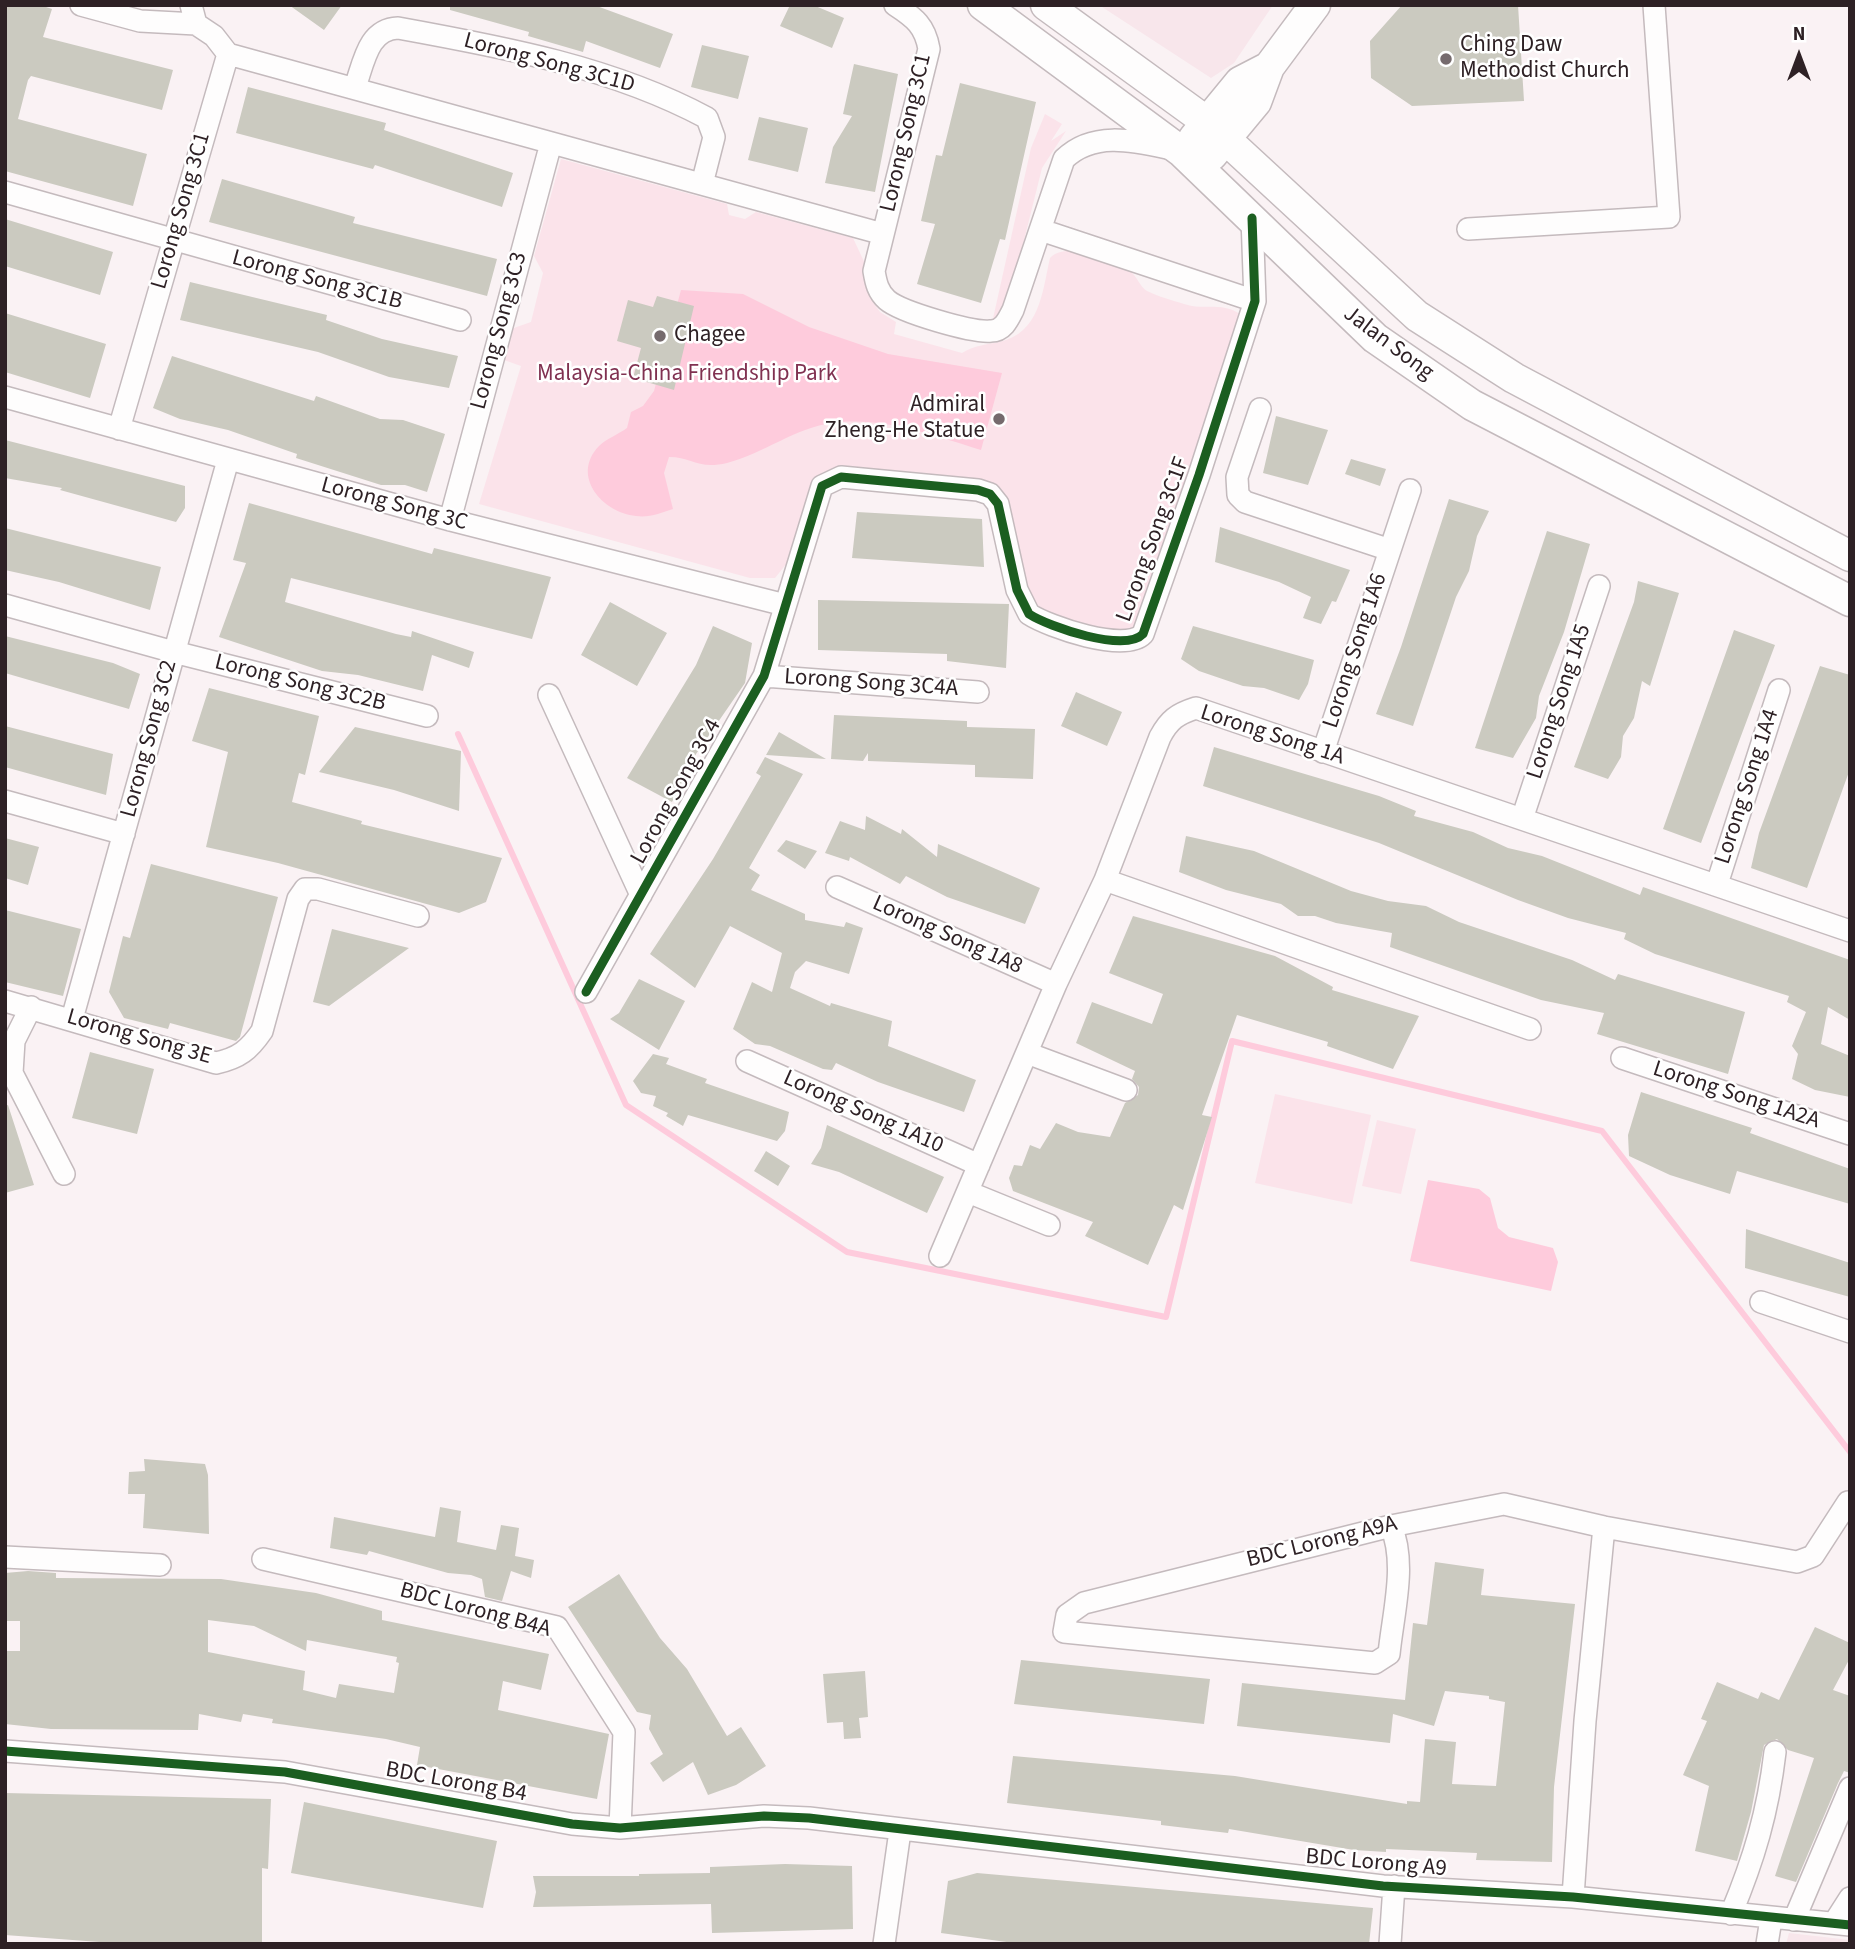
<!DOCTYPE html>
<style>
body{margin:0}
#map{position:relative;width:1855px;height:1949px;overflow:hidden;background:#faf2f4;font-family:"Source Sans 3",sans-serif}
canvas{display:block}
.frame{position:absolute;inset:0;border:7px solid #2e2125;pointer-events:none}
.north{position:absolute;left:1764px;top:21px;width:70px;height:70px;-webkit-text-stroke:5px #fff;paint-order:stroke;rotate:0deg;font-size:19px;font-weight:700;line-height:28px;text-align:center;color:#2e2125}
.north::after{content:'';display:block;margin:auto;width:24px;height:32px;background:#2e2125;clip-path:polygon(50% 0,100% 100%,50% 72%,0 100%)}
</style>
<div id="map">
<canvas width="1855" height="1949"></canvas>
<div class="frame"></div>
<div class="north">N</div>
</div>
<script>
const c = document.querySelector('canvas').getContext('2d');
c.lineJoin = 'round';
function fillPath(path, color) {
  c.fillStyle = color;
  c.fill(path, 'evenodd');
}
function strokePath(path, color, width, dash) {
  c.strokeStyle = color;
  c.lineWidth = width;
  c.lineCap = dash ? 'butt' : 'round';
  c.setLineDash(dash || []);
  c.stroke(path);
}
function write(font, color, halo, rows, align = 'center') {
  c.font = font + ' "Source Sans 3",sans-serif';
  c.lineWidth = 5;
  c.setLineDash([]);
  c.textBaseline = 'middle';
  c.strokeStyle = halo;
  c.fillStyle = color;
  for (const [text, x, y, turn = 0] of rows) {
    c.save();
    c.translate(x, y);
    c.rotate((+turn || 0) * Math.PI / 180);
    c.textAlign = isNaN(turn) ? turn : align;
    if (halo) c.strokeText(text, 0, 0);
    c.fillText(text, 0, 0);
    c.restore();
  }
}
const built = new Path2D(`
 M1099,5H1273L1234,63L1211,78Z
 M1789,1933L1850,1940V1944H1786Z`);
const green = new Path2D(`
 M1045,114L1062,124L1051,141L1066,131L1042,168L1004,321L992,323L1031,148Z
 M561,159L727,204L729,215L745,219L756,212L853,238L868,270L866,283L870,298L880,312L896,322L894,334L962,353C976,345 984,345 999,342C1040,333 1042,293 1050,258C1064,241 1115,257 1130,271C1137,276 1140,287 1147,291C1159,297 1172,300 1184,304C1204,311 1222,301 1241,315L1145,623L1116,639L1027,605L998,490L845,469L823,472L811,483L787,563L775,578H750L479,504L521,366L504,360L511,329L531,322L543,273L534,256Z
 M1275,1094L1371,1115L1352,1204L1255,1183Z
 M1377,1120L1416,1129L1401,1194L1362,1186Z`);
const water = new Path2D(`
 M681,290L743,294L809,327L888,354L1002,373L981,450C935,436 882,416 833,423C796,427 763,454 727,463C698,470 692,457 669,457L664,473L673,509C661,513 649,518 636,516C603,513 570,476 599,446C606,439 619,434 627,428L631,412L643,406L654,391Z
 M1428,1180L1479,1189L1490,1198L1498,1228L1509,1237L1553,1248L1558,1262L1551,1291L1410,1261Z`);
const stream = new Path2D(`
 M458,734L626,1105L847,1252L1166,1317L1232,1041L1602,1131L1850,1452`);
const building = new Path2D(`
 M5,5H40L52,9L43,37L173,70L162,110L31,76L28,80L18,119L147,154L133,206L5,171Z
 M289,5H342L324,30Z
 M450,5H594L673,34L660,68L586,41L583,52L528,36L529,32L450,10Z
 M790,5H813L844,18L832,48L780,26Z
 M1402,5H1518L1524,101L1412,106L1371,78L1370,41Z
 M702,45L749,56L738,99L691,87Z
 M854,64L898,74L875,192L825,183L833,147L852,116L843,114Z
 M960,83L1036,102L1005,240L1000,239L981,303L917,284L935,224L921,221L936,155L942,156Z
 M248,87L386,123L384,130L513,173L502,207L375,165L373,169L236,133Z
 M759,117L808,128L798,172L748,160Z
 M222,179L355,217L353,223L497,259L487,296L209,222Z
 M5,219L113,252L100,295L5,266Z
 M190,282L327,315L326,320L382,339L458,356L449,388L389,377L318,352L180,320Z
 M657,296L694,306L674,390L633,378L641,348L617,341L628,300L653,307Z
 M5,313L106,344L90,398L5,372Z
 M172,356L314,401L316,396L380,419L403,420L445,434L427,492L405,485H381L296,458L297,454L228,430L180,419L153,408Z
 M1276,416L1328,430L1308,485L1263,473Z
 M5,440L185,486V508L176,522L60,490L62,488L5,478Z
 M1351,459L1386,469L1380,486L1345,474Z
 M1449,499L1489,511L1477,536L1469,571L1456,597L1413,726L1376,714L1401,647Z
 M249,503L432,554L434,548L551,577L532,639L291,578L285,602L396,634L411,637L412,631L474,652L469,668L432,655L423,691L358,675L322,671L219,637L246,563L233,560Z
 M857,512L982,519L984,567L852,558Z
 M1220,527L1350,570L1336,602L1332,601L1321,624L1303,618L1311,597L1279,582L1215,562Z
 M5,528L161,567L150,610L59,582L5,570Z
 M1547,531L1590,544L1564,632L1539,696L1536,718L1513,758L1475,748Z
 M1638,581L1679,593L1650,686L1642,681L1634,718L1623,736L1621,757L1608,779L1574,767L1634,602Z
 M818,600L1009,604L1006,668L947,661V654L818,650Z
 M610,602L667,633L637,686L581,655Z
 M713,626L752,643L745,683L696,754L672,802L627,778L696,665Z
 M1193,626L1314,660L1308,684L1299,700L1264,688L1243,686L1199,671L1181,659Z
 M1734,630L1775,645L1701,843L1663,829Z
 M5,636L113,663L140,674L129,709L5,673Z
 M1820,666L1850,675V769L1807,888L1751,868L1759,833Z
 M209,688L319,716L305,775L299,773L292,802L362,821L361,824L502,858L486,902L459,913L278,863L206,847L228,752L192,741Z
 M1076,692L1122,712L1107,746L1061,726Z
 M834,715L967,721V727L1035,729L1033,779L975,777V765L868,761V753L863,761L831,759Z
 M5,726L113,754L106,795L5,767Z
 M355,727L461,751L459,811L394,790L319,772Z
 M779,732L826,759L766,755Z
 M1214,747L1379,796L1416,811L1414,816L1473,832L1508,848L1542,856L1640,895L1643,887L1850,960V1020L1828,1007L1821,1044L1850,1056V1097L1815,1090L1792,1079L1798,1054L1792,1046L1806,1012L1787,1002L1789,996L1655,954L1624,939L1626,933L1568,918L1518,900L1379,843L1203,786Z
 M765,757L803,774L749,868L760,875L751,890L805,914V920L844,927L846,922L863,928L849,974L806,961L795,972L790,988L830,1006L831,1003L892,1021L888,1046L976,1080L964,1112L878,1082L836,1063L832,1070L823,1069L770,1046L755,1044L733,1029L752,982L772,992L782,953L730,926L695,988L650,954L713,859L761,776L756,773Z
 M866,816L901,834L902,829L937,857L938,844L1040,888L1025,924L947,897L906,876L900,884L850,857L849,861L825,853L840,821L865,830Z
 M1186,836L1254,851L1351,891L1388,901L1426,906L1459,922L1572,960L1615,980L1618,974L1745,1012L1728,1074L1597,1034L1604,1013L1541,1000L1390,947L1392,933L1336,923L1315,916H1298L1281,904L1226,890L1179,872Z
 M5,838L39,847L28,885L5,878Z
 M786,840L817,851L805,869L777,851Z
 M151,864L278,897L240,1037L236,1041L170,1023L168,1029L124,1018L109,992L123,936L130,938Z
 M5,910L81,929L63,996L5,982Z
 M1133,916L1275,956L1333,987L1332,990L1419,1016L1393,1069L1327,1046L1328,1042L1237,1015L1202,1115L1212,1117L1183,1210L1174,1205L1148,1265L1085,1236L1093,1222L1013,1191L1009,1178L1014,1165L1022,1166L1030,1145L1040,1149L1056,1123L1078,1132L1110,1137L1125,1103L1138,1095L1139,1087L1132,1079L1135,1071L1076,1043L1092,1002L1152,1024L1163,994L1109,973Z
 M332,929L409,948L329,1006L313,1002Z
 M639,979L685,1001L659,1050L610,1019L619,1013Z
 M90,1052L154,1069L137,1134L72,1118Z
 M653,1054L669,1058L666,1064L707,1079L705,1083L789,1112L785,1131L777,1141L688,1115L683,1126L666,1116L668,1113L653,1106L656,1096L641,1093L633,1081Z
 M1641,1092L1752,1128L1750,1133L1850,1169V1204L1737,1171L1730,1194L1670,1175L1629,1156L1628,1135Z
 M8,1105L34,1185L5,1193V1106Z
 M827,1125L944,1177L927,1213L839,1172L811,1164L821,1148Z
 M766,1151L790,1166L778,1186L754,1171Z
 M1746,1229L1850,1263V1297L1745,1268Z
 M144,1459L205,1464L208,1475L209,1534L143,1528L145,1494H128L129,1472L145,1471Z
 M440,1507L461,1511L457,1542L496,1550L501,1525L519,1528L515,1556L534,1560L531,1578L511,1571L502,1601L485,1597L482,1579L471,1575L448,1573L369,1551L367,1555L330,1548L334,1517L435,1537Z
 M1435,1562L1484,1569L1481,1595L1575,1604L1554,1787L1552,1862L1476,1860L1477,1853L1386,1849V1852L1354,1850L1229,1829L1228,1833L1161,1825V1821L1007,1803L1013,1756L1235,1776L1407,1804V1801L1420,1802L1425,1739L1456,1742L1452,1784L1496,1786L1505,1702L1489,1699V1696L1445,1691L1434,1726L1393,1714L1390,1743L1237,1726L1242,1683L1405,1700L1413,1623L1427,1625Z
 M28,1571L56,1573V1578L221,1579L316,1593L382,1611V1620L549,1654L541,1690L503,1681L498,1710L609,1734L597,1799L417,1765L420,1747L386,1739L272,1723L273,1719L243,1714L241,1722L199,1714L198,1730L51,1729L5,1724V1651H20V1621H5V1573ZM208,1620L254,1626L306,1651L307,1640L397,1657L396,1662L399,1663L394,1693L339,1684L336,1698L303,1690L305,1671L208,1652Z
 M619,1574L660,1638L687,1669L727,1736L741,1727L766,1766L736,1785L708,1795L693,1762L663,1782L650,1763L663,1754L649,1729L651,1715L637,1712L568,1607Z
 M1815,1627L1850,1643V1658L1833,1690L1850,1696V1773L1844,1771L1838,1783L1796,1882L1775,1876L1814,1758L1788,1750L1777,1739L1764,1745L1751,1812L1737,1861L1695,1851L1709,1786L1683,1775L1707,1721L1701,1719L1717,1682L1758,1699L1761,1692L1779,1700Z
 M1021,1660L1210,1679L1204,1724L1014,1704Z
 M865,1671L868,1717L859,1718L861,1738L844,1739L843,1722L827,1723L823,1674Z
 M5,1793L271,1799L268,1869L262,1868V1942L113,1943L5,1935Z
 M304,1802L497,1841L483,1908L291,1873Z
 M785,1864L852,1866L853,1929L712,1933L711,1904L533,1907L536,1892L533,1876H639V1874L710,1873V1867Z
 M977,1873L1373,1908L1369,1944H1021L941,1933L948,1881Z`);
const street = new Path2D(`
 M81,5L140,21L196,24
 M895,5C915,18 925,26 929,49L874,271C876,283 878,292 887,300C901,312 972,333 991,331C1003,331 1008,320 1013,310L1064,159C1094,130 1135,141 1172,149
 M228,54L883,234
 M355,87C364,62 368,29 398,28C503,47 612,67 707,118L714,137L702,184
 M5,192L460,320
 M1468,229L1669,217L1654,5
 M1041,230L1255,301
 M5,397L450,520L785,605
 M1260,409L1237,477L1238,495L1245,502L1390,550
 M119,429L228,54L214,36L196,24L191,5
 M450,520L551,143
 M5,605L174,652L427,716
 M764,676L978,692
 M549,695L641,895
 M1323,752L1410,490
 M5,801L124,834
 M1522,819L1599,586
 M1105,880L1530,1029
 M1717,884L1779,690
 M837,887L1056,984
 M586,992L764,676L822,486L841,477L978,490L990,494L998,504L1017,590L1029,614C1049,627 1125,653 1143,634L1199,475L1255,301L1252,218
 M5,1001L216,1063C239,1058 249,1050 262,1031L298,899L305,889H318L418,916
 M31,1007L14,1041L12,1073L64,1174
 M72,1019L228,460
 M1027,1053L1126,1090
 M1622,1058L1850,1134
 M747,1061L979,1165
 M968,1192L1049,1225
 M940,1256L1056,984L1105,880L1160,737C1169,720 1177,714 1196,708L1850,931
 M1761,1302L1850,1332
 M1391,1526C1407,1564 1393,1613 1389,1654L1375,1663L1064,1632L1067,1615L1084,1603L1391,1526L1504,1504L1604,1527L1797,1562L1813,1556L1848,1502
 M5,1557L160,1565
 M263,1559L557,1627L624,1732L620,1828
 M5,1751L285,1772L572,1824L620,1828L764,1816L809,1818L1383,1886L1573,1897L1850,1925
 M1573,1897L1585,1721L1604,1527
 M1731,1914C1754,1859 1768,1812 1775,1752
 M1794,1920L1850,1788
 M1834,1923L1850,1898
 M884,1944L900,1831
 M1390,1944L1394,1886
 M1767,1944L1771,1919`);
const secondary = new Path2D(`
 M983,5L1182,152L1375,338L1472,405L1850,601
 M1046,5L1207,122L1417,316L1514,378L1850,556
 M1194,138L1240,82L1269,67
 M1212,155L1256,102L1269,67L1315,5`);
const cycleway = new Path2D(`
 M586,992L764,676L822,486L841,477L978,490L990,494L998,504L1017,590L1029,614C1049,627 1125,653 1143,634L1199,475L1255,301L1252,218
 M5,1751L285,1772L572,1824L620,1828L764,1816L809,1818L1383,1886L1573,1897L1850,1925`);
const markers = [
 [1446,59,7,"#756a6d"],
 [660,336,7,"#756a6d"],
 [999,419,7,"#756a6d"]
];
const poiNames = [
 ["Ching Daw",1460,46],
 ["Methodist Church",1460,72],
 ["Chagee",674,336],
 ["Admiral",985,406,"right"],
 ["Zheng-He Statue",985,432,"right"]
];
const streetNames = [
 ["Lorong Song 3C1D",549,64,15],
 ["Lorong Song 3C1",907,133,-77],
 ["Lorong Song 3C1",182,211,-74],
 ["Lorong Song 3C1B",317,281,15],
 ["Lorong Song 3C3",500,331,-75],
 ["Jalan Song",1388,344,37],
 ["Lorong Song 3C",394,505,15],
 ["Lorong Song 3C1F",1154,540,-70],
 ["Lorong Song 1A6",1356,651,-72],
 ["Lorong Song 3C2B",300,684,14],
 ["Lorong Song 3C4A",871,684,4],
 ["Lorong Song 1A5",1560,702,-72],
 ["Lorong Song 1A",1272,736,18],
 ["Lorong Song 3C2",150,739,-75],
 ["Lorong Song 1A4",1748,787,-72],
 ["Lorong Song 3C4",677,792,-61],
 ["Lorong Song 1A8",947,936,24],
 ["Lorong Song 3E",139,1038,16],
 ["Lorong Song 1A2A",1736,1096,18],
 ["Lorong Song 1A10",863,1113,24],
 ["BDC Lorong A9A",1322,1543,-14],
 ["BDC Lorong B4A",475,1611,15],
 ["BDC Lorong B4",456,1783,10],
 ["BDC Lorong A9",1376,1864,5]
];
const parkNames = [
 ["Malaysia-China Friendship Park",687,375]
];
fillPath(built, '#f8e6eb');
fillPath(green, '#fbe3ea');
fillPath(water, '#fecbdc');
strokePath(stream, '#fecbdc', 6);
fillPath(building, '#cbcac0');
strokePath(street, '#c4babd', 24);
strokePath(secondary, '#c4babd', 33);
strokePath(street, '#fefdfd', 21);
strokePath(secondary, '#fefdfd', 30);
strokePath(cycleway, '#1b5e20', 9);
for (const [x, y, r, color] of markers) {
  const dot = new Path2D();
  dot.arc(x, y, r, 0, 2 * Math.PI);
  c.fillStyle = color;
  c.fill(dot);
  strokePath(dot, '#fff', 2.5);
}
write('23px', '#2e2125', '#fff', poiNames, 'left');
write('23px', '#2e2125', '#fff', streetNames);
write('23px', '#803151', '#fff', parkNames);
</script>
